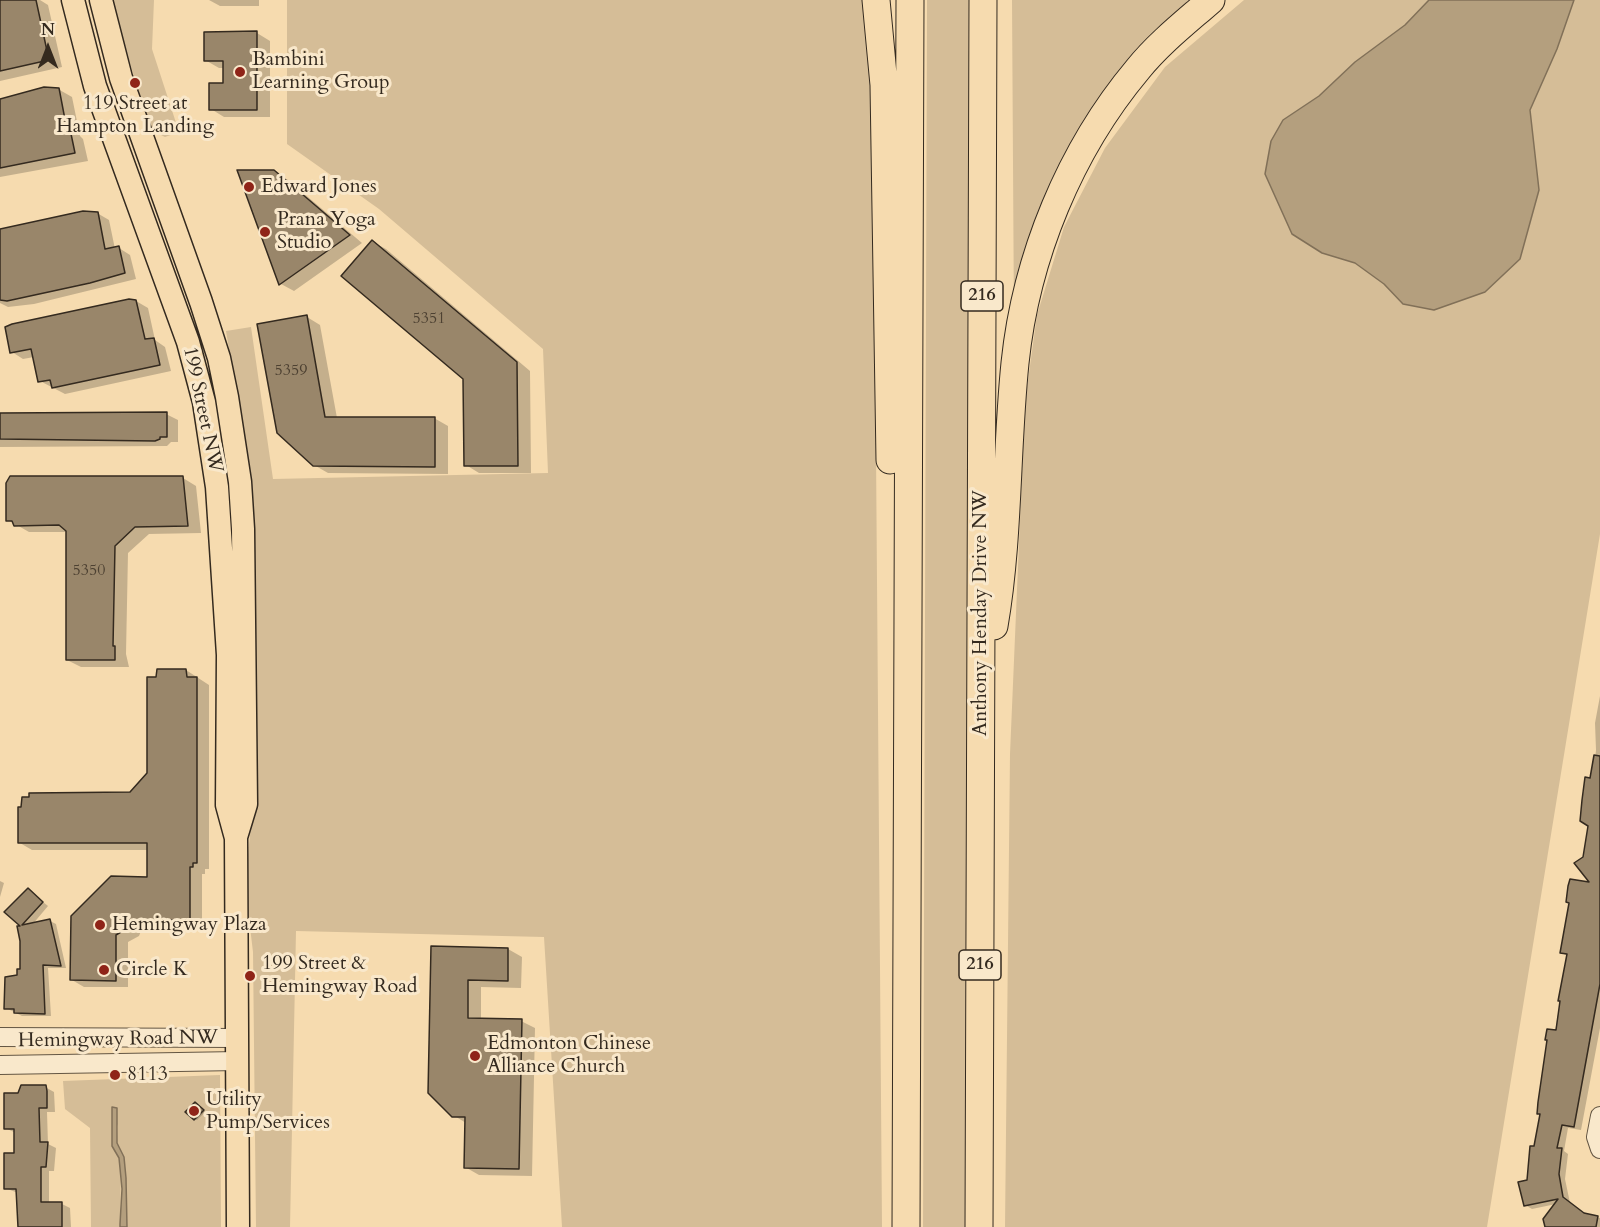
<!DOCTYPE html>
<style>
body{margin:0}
#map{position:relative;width:1600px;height:1227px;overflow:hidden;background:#f6dbaf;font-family:Cardo,serif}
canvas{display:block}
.north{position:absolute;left:18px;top:18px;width:60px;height:60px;-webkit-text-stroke:4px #f9e8cb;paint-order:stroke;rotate:0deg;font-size:16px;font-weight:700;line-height:24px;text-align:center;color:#342a1f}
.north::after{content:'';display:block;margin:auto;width:21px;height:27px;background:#342a1f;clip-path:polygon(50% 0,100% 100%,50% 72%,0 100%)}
</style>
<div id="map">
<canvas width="1600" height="1227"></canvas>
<div class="north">N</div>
</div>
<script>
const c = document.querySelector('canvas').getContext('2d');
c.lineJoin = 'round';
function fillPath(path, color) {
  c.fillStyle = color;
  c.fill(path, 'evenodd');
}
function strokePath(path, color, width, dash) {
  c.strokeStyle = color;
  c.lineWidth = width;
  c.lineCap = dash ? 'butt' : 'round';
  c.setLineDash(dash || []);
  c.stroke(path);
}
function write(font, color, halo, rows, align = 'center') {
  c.font = font + ' Cardo,serif';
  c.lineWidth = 6;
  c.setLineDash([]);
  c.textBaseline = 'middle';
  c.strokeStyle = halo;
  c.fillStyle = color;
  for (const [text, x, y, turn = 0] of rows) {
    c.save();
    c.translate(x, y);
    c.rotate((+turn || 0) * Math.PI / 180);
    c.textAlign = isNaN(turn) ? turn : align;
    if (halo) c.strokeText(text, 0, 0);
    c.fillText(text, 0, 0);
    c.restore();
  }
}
const green = new Path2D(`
 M112,0H154L152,49L179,132L165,137L155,132L147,122Z
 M287,0H863L873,64L882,1227H562L544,937L296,931L290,1227H256L253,952L245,885L255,784L246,453L226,331L251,327L273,479L548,473L543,349L379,209L287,144Z
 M927,0H972L967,1227H923Z
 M1012,0H1201L1128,73L1014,325Z
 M1244,0H1429L1405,25L1355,62L1319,96L1283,120L1265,174L1292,234L1322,253L1355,263L1384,284L1403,304L1485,292L1520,259L1539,190L1530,110L1557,49L1572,2L1574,0H1600V534L1487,1227H1005L1010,754L1025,402L1037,315L1064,227L1105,148L1165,67Z
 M220,1075L221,1227H127L126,1178L124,1157L117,1143L118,1127L112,1107V1146L119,1158L121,1174L120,1227H91L90,1128L65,1109L63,1081Z`);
const water = new Path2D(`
 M1429,0H1574L1557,49L1530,110L1539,190L1520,259L1485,292L1434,310L1403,304L1384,284L1355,263L1322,253L1292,234L1265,174L1271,141L1283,120L1319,96L1355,62L1405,25Z
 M112,1107L117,1108V1143L124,1157L126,1178L127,1227H120V1224L122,1189L119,1158L112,1146Z`);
const shadow = new Path2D(`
 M0,0H40L48,5L62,67L0,81Z
 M209,0H259V6H220Z
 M257,33L270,41V117H224L211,109L225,85V68H219L205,60Z
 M44,89H58L72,97L80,136L83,139L88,161L0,177V99Z
 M273,172L288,180L362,243L294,291L281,284Z
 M97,213L109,220L115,249L119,248L130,255L136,279L34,304L8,307L0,303V233Z
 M373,242L386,249L530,371L531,473H479L466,465L465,378Z
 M136,301L148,308L155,340L165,347L171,371L65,394L40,381L34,357L23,359L12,352Z
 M307,317L320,325L337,418H434L448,426V474L328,473L314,465Z
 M166,414L178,420V442H171L167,446L0,447V415Z
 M183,478L196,486L201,533L149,534L128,553L126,654L129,667H81L67,660V532H29L8,520Z
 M186,670L209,685V869H205V874H202V927L143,926L139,936L128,942V987H84L72,980L148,878V850H32L20,843L130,794L149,774L157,678Z
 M1600,696V1028L1581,1130L1568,1128L1564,1151L1568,1154L1565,1179L1570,1203L1586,1215L1600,1218V1227H1546L1556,1204L1532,1209L1525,1205L1568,956L1562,953L1592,884L1585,858L1596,750L1595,723Z
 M0,881L4,883L0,897Z
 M28,890L48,906L32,925L50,921L56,924L66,968H48L51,1016H22L6,1008L21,971L23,927L6,912Z
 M433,948L508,949L522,957L521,988L481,987V1020L521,1021L535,1028L532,1176L479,1175L465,1167L466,1123L453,1115Z
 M45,1087L54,1092L55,1112H47L48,1144L56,1148L54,1171H49V1203L62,1204L70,1208L71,1227H20L18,1193L5,1188L16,1154V1133L5,1128L19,1095Z
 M198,1105L205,1112L197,1120L195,1119Z`);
const building = new Path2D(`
 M0,0H36L49,60L0,71Z
 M257,31V110H209V83H223V61H204V32Z
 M44,87L59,88L67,130L70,129L75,153L0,168V99Z
 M237,170H274L350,235L279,285Z
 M83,211L98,212L105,249L119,246L125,273L90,283L7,301L0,300V229Z
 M372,240L517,362L518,466H464L463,379L341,276Z
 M129,299L136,300L145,339L154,338L160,365L52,388L50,380L38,382L31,349L10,353L5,327L12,324Z
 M307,315L325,417H435V467L313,466L277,433L257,324Z
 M167,412V437H160V439L155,441L0,439V413Z
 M10,476H183L188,526L135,527L115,546L113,646H115V660H66V531L59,525L14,526L12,521H6V483Z
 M157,669H186L187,677H197V863H193V867H190V920H130L126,929L116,935V981L70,980L71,916L111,876L147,877V843H18V807H21L22,797H29V793L130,792L147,773V677H156Z
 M1594,755L1600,756V984L1574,1127L1562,1125L1557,1148H1562L1559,1174L1563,1197L1584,1213L1598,1216L1596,1227H1545L1543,1219L1558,1199L1524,1206L1518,1182L1527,1180L1530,1146H1534L1540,1114H1537L1538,1102L1547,1040H1545L1547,1029L1556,1030L1560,1001H1558L1567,954L1560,953L1569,903L1566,902L1568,886L1570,879L1589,882L1574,863L1583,857L1588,826L1580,821L1582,800L1585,777L1590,778Z
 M28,888L43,902L22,925L50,919L61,966L43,965L45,1014L14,1013V1009H4L5,977L17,975V969H20V941L17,926H20L4,912Z
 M431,946L508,948V981L468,980V1018L522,1019L519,1169L464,1168L465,1117H452L428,1093Z
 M21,1085H46L47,1091V1108H39L40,1142H48L46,1167H41V1202H62V1227H18L16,1189H4V1153H14V1129H4V1093H18Z
 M195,1102L204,1110L194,1120L185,1112Z`);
const minor = new Path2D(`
 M0,1037L238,1038
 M0,1065L238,1061
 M1600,1116L1596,1137L1600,1149`);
const major = new Path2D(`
 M73,0L95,86L188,342L204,402L217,487L228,655L227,805L236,838L238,1227
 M101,0L121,78L201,302L219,358L227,397L240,482L243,529L246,804L236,837`);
const highway = new Path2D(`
 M876,0L884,85L890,460
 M994,626C1009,539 1006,451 1015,363C1026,257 1070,150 1138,69C1159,43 1186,22 1211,0
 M906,1227L910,0
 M979,1227L983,0`);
const markers = [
 [240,72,6,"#8f2418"],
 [135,83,6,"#8f2418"],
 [249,187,6,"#8f2418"],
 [265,232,6,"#8f2418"],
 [100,925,6,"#8f2418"],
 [104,970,6,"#8f2418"],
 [250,976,6,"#8f2418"],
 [475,1056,6,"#8f2418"],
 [115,1075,6,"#8f2418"],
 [194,1111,6,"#8f2418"]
];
const numberNames = [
 ["5351",429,319],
 ["5359",291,371],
 ["5350",89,571]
];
const shields = [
 [982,296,42],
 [980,965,42]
];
const shieldNames = [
 ["216",982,296],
 ["216",980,965]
];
const poiNames = [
 ["Bambini",252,60],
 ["Learning Group",252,83],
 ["119 Street at",135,104,"center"],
 ["Hampton Landing",135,127,"center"],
 ["Edward Jones",261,187],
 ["Prana Yoga",277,220],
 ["Studio",277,243],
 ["Hemingway Plaza",112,925],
 ["199 Street &",262,964],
 ["Hemingway Road",262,987],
 ["Circle K",116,970],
 ["Edmonton Chinese",487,1044],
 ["Alliance Church",487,1067],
 ["8113",127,1075],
 ["Utility",206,1100],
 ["Pump/Services",206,1123]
];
const streetNames = [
 ["199 Street NW",202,410,78],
 ["Anthony Henday Drive NW",981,613,-90],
 ["Hemingway Road NW",118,1040,-1]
];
fillPath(green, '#d5bd97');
fillPath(water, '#b49f7e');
strokePath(water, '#817058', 1.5);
fillPath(shadow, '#0003');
fillPath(building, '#99866a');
strokePath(building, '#342a1f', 1.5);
strokePath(minor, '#645643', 20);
strokePath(major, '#342a1f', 25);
strokePath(highway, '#342a1f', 29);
strokePath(minor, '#f9e8cb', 18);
strokePath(major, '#f6dbaf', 22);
strokePath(highway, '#f6dbaf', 27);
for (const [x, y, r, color] of markers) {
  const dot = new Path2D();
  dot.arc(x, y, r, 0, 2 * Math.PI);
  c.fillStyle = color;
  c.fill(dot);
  strokePath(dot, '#f9e8cb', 2);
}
write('16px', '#4d4132', null, numberNames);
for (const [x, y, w] of shields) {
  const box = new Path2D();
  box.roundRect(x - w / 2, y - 15, w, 30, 4.5);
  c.fillStyle = '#f9e8cb';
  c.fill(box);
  strokePath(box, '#342a1f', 1.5);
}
write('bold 18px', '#342a1f', null, shieldNames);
write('20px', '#342a1f', '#f9e8cb', poiNames, 'left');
write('20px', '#342a1f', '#f9e8cb', streetNames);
</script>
